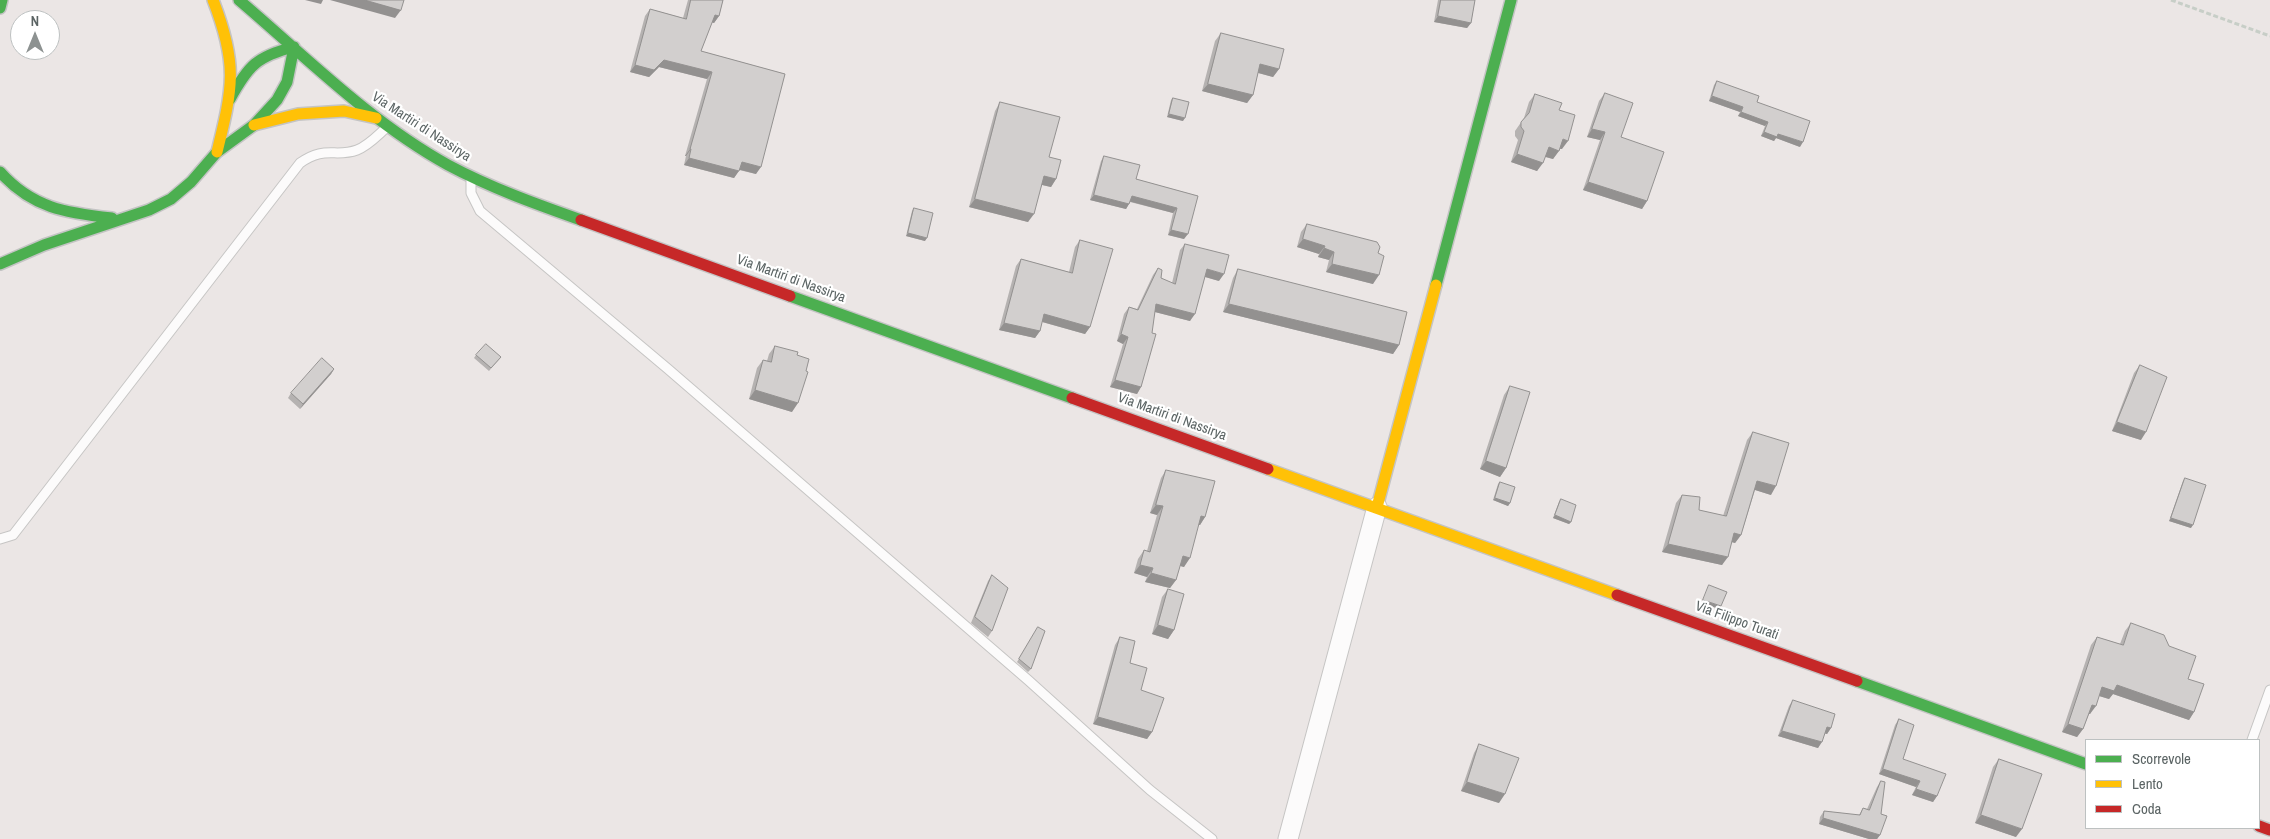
<!DOCTYPE html>
<style>
body{margin:0}
#map{position:relative;width:2270px;height:839px;overflow:hidden;background:#ebe6e5;font-family:"Archivo Narrow",sans-serif}
canvas{display:block}
.legend{position:absolute;left:2085px;top:739px;width:175px;height:90px;box-sizing:border-box;background:#fff;border:1px solid #bdc1c1;margin:0;padding:6px 9px;list-style:none;font-size:15px;color:#5b6464}
.legend li{display:flex;align-items:center;gap:10px;height:25px}
.legend b{width:25px;border:1px solid #bdc1c1}
.north{position:absolute;left:10px;top:10px;width:50px;height:50px;box-sizing:border-box;background:#fff;border:1px solid #bdc1c1;border-radius:50%;rotate:0deg;font-size:14px;font-weight:700;line-height:20px;text-align:center;color:#5b6464}
.north::after{content:'';display:block;margin:auto;width:18px;height:22px;background:#8d9291;clip-path:polygon(50% 0,100% 100%,50% 72%,0 100%)}
</style>
<div id="map">
<canvas width="2270" height="839"></canvas>
<ul class="legend">
<li><b style="height:6px;background:#4caf50"></b>Scorrevole</li>
<li><b style="height:6px;background:#ffc107"></b>Lento</li>
<li><b style="height:6px;background:#c62828"></b>Coda</li>
</ul>
<div class="north">N</div>
</div>
<script>
const c = document.querySelector('canvas').getContext('2d');
c.lineJoin = 'round';
function strokePath(path, color, width, dash) {
  c.strokeStyle = color;
  c.lineWidth = width;
  c.lineCap = dash ? 'butt' : 'round';
  c.setLineDash(dash || []);
  c.stroke(path);
}
function fillPath(path, color) {
  c.fillStyle = color;
  c.fill(path, 'evenodd');
}
function write(font, color, halo, rows, align = 'center') {
  c.font = font + ' "Archivo Narrow",sans-serif';
  c.lineWidth = 4.5;
  c.setLineDash([]);
  c.textBaseline = 'middle';
  c.strokeStyle = halo;
  c.fillStyle = color;
  for (const [text, x, y, turn = 0] of rows) {
    c.save();
    c.translate(x, y);
    c.rotate((+turn || 0) * Math.PI / 180);
    c.textAlign = isNaN(turn) ? turn : align;
    if (halo) c.strokeText(text, 0, 0);
    c.fillText(text, 0, 0);
    c.restore();
  }
}
const path = new Path2D(`
 M2171,0L2270,36`);
const lane = new Path2D(`
 M471,180V193L480,211L668,369L1028,680L1150,790L1212,839
 M0,539L13,535L300,163C325,145 335,158 357,150C368,146 377,136 386,128
 M2252,740L2270,690`);
const street = new Path2D(`
 M1288,839L1377,507`);
const fast = new Path2D(`
 M239,0C306,57 370,122 448,165C491,188 536,204 581,220
 M0,8L2,0
 M0,172C32,208 66,213 112,218
 M0,264L44,245L149,210L171,199L191,182L217,152L254,125L277,100L287,82L294,47C257,56 248,66 230,99
 M1436,285L1511,0
 M790,296L1072,398
 M1857,681L2086,764`);
const slow = new Path2D(`
 M213,0C238,64 233,87 217,152
 M254,125L298,114L344,111L376,118
 M1268,469L1617,595
 M1377,507L1436,285`);
const jam = new Path2D(`
 M581,220L790,296
 M1072,398L1268,469
 M1617,595L1857,681
 M2259,826L2270,830`);
const wall = new Path2D(`
 M688,0H723L719,16L714,23L712,22L701,51L785,74L756,174L739,170L734,178L684,165L686,156H685L707,79L659,67L649,77L630,72L645,16L650,9L683,18Z
 M1438,0H1475L1471,23L1467,28L1434,22Z
 M1221,33L1279,69L1273,77L1258,73L1253,95L1247,103L1202,91L1215,41Z
 M1717,81L1757,102L1800,147L1776,138L1774,141L1761,136L1765,126L1738,116L1740,112L1709,101L1714,85Z
 M1605,93L1621,137L1647,201L1642,209L1583,190L1600,140L1587,137L1599,101Z
 M1535,94L1559,110L1562,149H1560L1553,159L1545,157L1537,171L1511,162L1518,140L1515,136V131L1524,118L1529,102Z
 M1173,98L1183,121L1167,117L1171,100Z
 M1000,102L1049,157L1056,179L1051,187L1042,185L1028,222L969,207L995,111Z
 M1104,156L1136,179L1198,196L1184,239L1168,235L1173,213L1130,202L1126,209L1090,200L1101,161Z
 M914,208L925,241L906,236L912,211Z
 M1307,224L1378,253L1373,284L1326,272L1329,260L1318,257L1319,254L1297,247L1301,232Z
 M1080,240L1090,327L1085,334L1042,322L1040,331L1035,338L999,330L1016,266L1021,259L1069,272L1075,247Z
 M1185,244L1219,281L1205,277L1190,321L1155,312L1141,387L1137,394L1110,387L1123,344L1117,341L1124,314L1129,307L1137,309L1153,275L1158,268L1161,278L1172,283L1180,250Z
 M1238,269L1399,345L1393,354L1223,312L1233,278Z
 M775,346L792,412L749,399L757,368L763,360L767,361L769,354Z
 M476,355L501,357L489,371L474,358Z
 M2140,365L2141,440L2112,431L2134,373Z
 M334,369L331,374L300,409L288,398L291,393Z
 M1510,386L1506,468L1500,477L1480,469L1504,395Z
 M1753,432L1771,495L1755,490L1741,535L1735,543L1732,542L1722,565L1662,552L1676,503L1682,495L1699,510L1723,516L1747,440Z
 M1166,470L1205,517L1200,525H1198L1184,567L1180,566L1176,580L1170,588L1145,582L1147,577L1134,573L1138,559L1144,550L1147,551L1157,515L1150,513L1161,478Z
 M2185,478L2191,528L2169,521L2183,481Z
 M1500,482L1510,503L1508,506L1493,500L1498,484Z
 M1561,499L1571,522L1569,524L1553,518L1559,502Z
 M992,575V631L988,637L971,623L988,581Z
 M1168,589L1174,630L1168,639L1152,634L1162,597Z
 M2131,623L2169,646L2188,679L2194,712L2189,720L2113,694L2109,699L2099,696L2090,714H2089L2083,729L2077,737L2062,732L2091,645L2097,637L2120,644L2125,631Z
 M1038,627L1031,669L1028,672L1017,662Z
 M1120,637L1130,663L1152,732L1147,739L1093,724L1115,645Z
 M1793,700L1831,728L1827,734L1825,733L1818,748L1778,736L1789,706Z
 M1899,719L1903,759L1937,796L1933,802L1912,795L1916,787L1879,774L1895,725Z
 M1479,744L1499,803L1461,791L1474,753Z
 M1999,759L2016,837L1975,823L1993,767Z
 M1881,781V814L1880,835L1877,839H1869L1819,824L1820,817L1824,811L1859,815L1863,808L1867,809L1877,787Z`);
const shadedWall = new Path2D(`
 M305,0H323L321,4Z
 M330,0H365L401,10L395,18Z
 M715,15L719,16L714,23L710,22Z
 M1438,16L1471,23L1467,28L1434,22Z
 M664,60L712,72L707,79L659,67L649,77L630,72L635,65Z
 M1260,64L1279,69L1273,77L1255,72Z
 M1208,84L1253,95L1247,103L1202,91Z
 M1712,96L1743,107L1740,112L1709,101Z
 M1741,112L1768,122L1765,126L1738,116Z
 M1169,114L1185,118L1183,121L1167,117Z
 M1592,129L1605,132L1600,140L1587,137Z
 M1764,132L1778,134L1803,142L1800,147L1776,138L1774,141L1761,136Z
 M1563,139L1568,141L1562,149L1557,148Z
 M1549,147L1559,151L1553,159L1543,156Z
 M690,149H691L686,156H685Z
 M1517,154L1543,163L1537,171L1511,162Z
 M689,158L739,171L734,178L684,165Z
 M742,162L761,167L756,174L737,169Z
 M1044,176L1056,179L1051,187L1038,184Z
 M1588,182L1647,201L1642,209L1583,190Z
 M1094,195L1129,204L1126,209L1090,200Z
 M1132,196L1177,208L1173,213L1128,201Z
 M975,199L1034,214L1028,222L969,207Z
 M1171,230L1188,234L1184,239L1168,235Z
 M908,233L927,238L925,241L906,236Z
 M1303,239L1325,246L1319,254L1297,247Z
 M1324,248L1334,252L1329,260L1318,257Z
 M1332,264L1379,275L1373,284L1326,272Z
 M1207,269L1224,274L1219,281L1202,276Z
 M1156,304L1195,314L1190,321L1151,311Z
 M1229,304L1399,345L1393,354L1223,312Z
 M1044,314L1090,327L1085,334L1039,321Z
 M1004,323L1040,331L1035,338L999,330Z
 M1121,334L1128,337L1123,344L1117,341Z
 M334,369L331,374L300,409L303,404Z
 M1115,380L1141,387L1137,394L1110,387Z
 M755,390L798,403L792,412L749,399Z
 M2117,422L2146,432L2141,440L2112,431Z
 M1486,461L1506,468L1500,477L1480,469Z
 M1757,481L1776,486L1771,495L1752,489Z
 M1495,498L1510,503L1508,506L1493,500Z
 M1156,505L1163,506L1157,515L1150,513Z
 M1555,515L1571,522L1569,524L1553,518Z
 M1201,516L1205,517L1200,525L1195,524Z
 M2171,518L2193,525L2191,528L2169,521Z
 M1734,533L1741,535L1735,543L1728,541Z
 M1668,544L1728,557L1722,565L1662,552Z
 M1183,556L1190,558L1184,567L1177,565Z
 M1140,565L1153,568L1147,577L1134,573Z
 M1151,573L1176,580L1170,588L1145,582Z
 M1703,600L1721,606L1719,609L1701,603Z
 M1158,625L1174,630L1168,639L1152,634Z
 M2117,685L2194,712L2189,720L2113,694L2109,699L2096,695L2102,687Z
 M2092,705L2096,706L2090,714L2086,713Z
 M1098,717L1152,732L1147,739L1093,724Z
 M2068,724L2083,729L2077,737L2062,732Z
 M1827,727L1831,728L1827,734L1823,733Z
 M1782,731L1822,742L1818,748L1778,736Z
 M1883,769L1920,781L1916,787L1879,774Z
 M1467,782L1505,794L1499,803L1461,791Z
 M1916,789L1937,796L1933,802L1912,795Z
 M1981,815L2022,829L2016,837L1975,823Z
 M1823,818L1880,835L1877,839H1869L1819,824Z`);
const building = new Path2D(`
 M365,0H404L401,10Z
 M691,0H723L719,16L715,15L701,51L785,74L761,167L742,162L739,171L689,158L691,149H690L712,72L664,60L654,70L635,65L650,9L686,19Z
 M1441,0H1475L1471,23L1438,16Z
 M1221,33L1284,49L1279,69L1260,64L1253,95L1208,84Z
 M1717,81L1759,96L1757,102L1810,121L1803,142L1778,134L1777,137L1764,132L1768,122L1741,112L1743,107L1712,96Z
 M1605,93L1633,103L1621,137L1664,152L1647,201L1588,182L1605,132L1592,129Z
 M1535,94L1562,103L1559,110L1575,115L1568,141L1563,139L1559,151L1549,147L1543,163L1517,154L1524,131L1521,127V122L1529,113Z
 M1173,98L1189,102L1185,118L1169,114Z
 M1000,102L1060,117L1049,157L1061,160L1056,179L1044,176L1034,214L975,199Z
 M1104,156L1140,165L1136,179L1198,196L1188,234L1171,230L1177,208L1132,196L1129,204L1094,195Z
 M914,208L933,213L927,238L908,233Z
 M1307,224L1377,242L1380,247L1378,253L1384,256L1379,275L1332,264L1334,252L1324,248L1325,246L1303,239Z
 M1080,240L1113,249L1090,327L1044,314L1040,331L1004,323L1021,259L1072,273Z
 M1185,244L1229,255L1224,274L1207,269L1195,314L1156,304L1152,333L1156,334L1141,387L1115,380L1128,337L1121,334L1129,307L1138,310L1158,268L1162,270L1161,278L1175,284Z
 M1238,269L1407,312L1399,345L1229,304Z
 M486,344L501,357L491,368L476,355Z
 M775,346L798,352L797,355L809,359L806,371L808,372L798,403L755,390L763,360L771,362Z
 M322,358L334,369L303,404L291,393Z
 M2140,365L2167,377L2146,432L2117,422Z
 M1510,386L1530,392L1506,468L1486,461Z
 M1753,432L1789,443L1776,486L1757,481L1741,535L1734,533L1728,557L1668,544L1682,495L1700,497L1699,510L1726,516Z
 M1166,470L1215,481L1205,517L1201,516L1190,558L1183,556L1176,580L1151,573L1153,568L1140,565L1144,550L1150,552L1163,506L1156,505Z
 M2185,478L2206,485L2193,525L2171,518Z
 M1500,482L1515,487L1510,503L1495,498Z
 M1561,499L1576,505L1571,522L1555,515Z
 M992,575L1008,588L992,631L975,617Z
 M1709,585L1727,592L1721,606L1703,600Z
 M1168,589L1184,594L1174,630L1158,625Z
 M2131,623L2164,635L2169,646L2196,656L2188,679L2204,684L2194,712L2117,685L2114,691L2102,687L2096,706L2092,705L2083,729L2068,724L2097,637L2123,645Z
 M1038,627L1045,631L1031,669L1019,659Z
 M1120,637L1135,641L1130,663L1147,668L1141,690L1164,698L1152,732L1098,717Z
 M1793,700L1835,714L1831,728L1827,727L1822,742L1782,731Z
 M1899,719L1914,725L1903,759L1946,774L1937,796L1916,789L1920,781L1883,769Z
 M1479,744L1519,758L1505,794L1467,782Z
 M1999,759L2042,774L2022,829L1981,815Z
 M1881,781L1885,782L1881,814L1887,816L1880,835L1823,818L1824,811L1860,815L1863,808L1869,810Z`);
const streetNames = [
 ["Via Martiri di Nassirya",421,127,33],
 ["Via Martiri di Nassirya",791,279,20],
 ["Via Martiri di Nassirya",1172,417,20],
 ["Via Filippo Turati",1737,621,20]
];
strokePath(lane, '#c6c5c4', 11);
strokePath(street, '#c6c5c4', 21);
strokePath(fast, '#c4c4c4', 14);
strokePath(slow, '#c4c4c4', 14);
strokePath(jam, '#c4c4c4', 14);
strokePath(path, '#c7cec7', 3, [5, 2.5]);
strokePath(lane, '#fcfbfb', 9);
strokePath(street, '#fcfbfb', 19);
strokePath(fast, '#4caf50', 11);
strokePath(slow, '#ffc107', 11);
strokePath(jam, '#c62828', 11);
fillPath(wall, '#b5b2b1');
fillPath(shadedWall, '#939190');
fillPath(building, '#d2cfce');
strokePath(building, '#939190', 1);
write('14px', '#5b6464', '#fff', streetNames);
</script>
